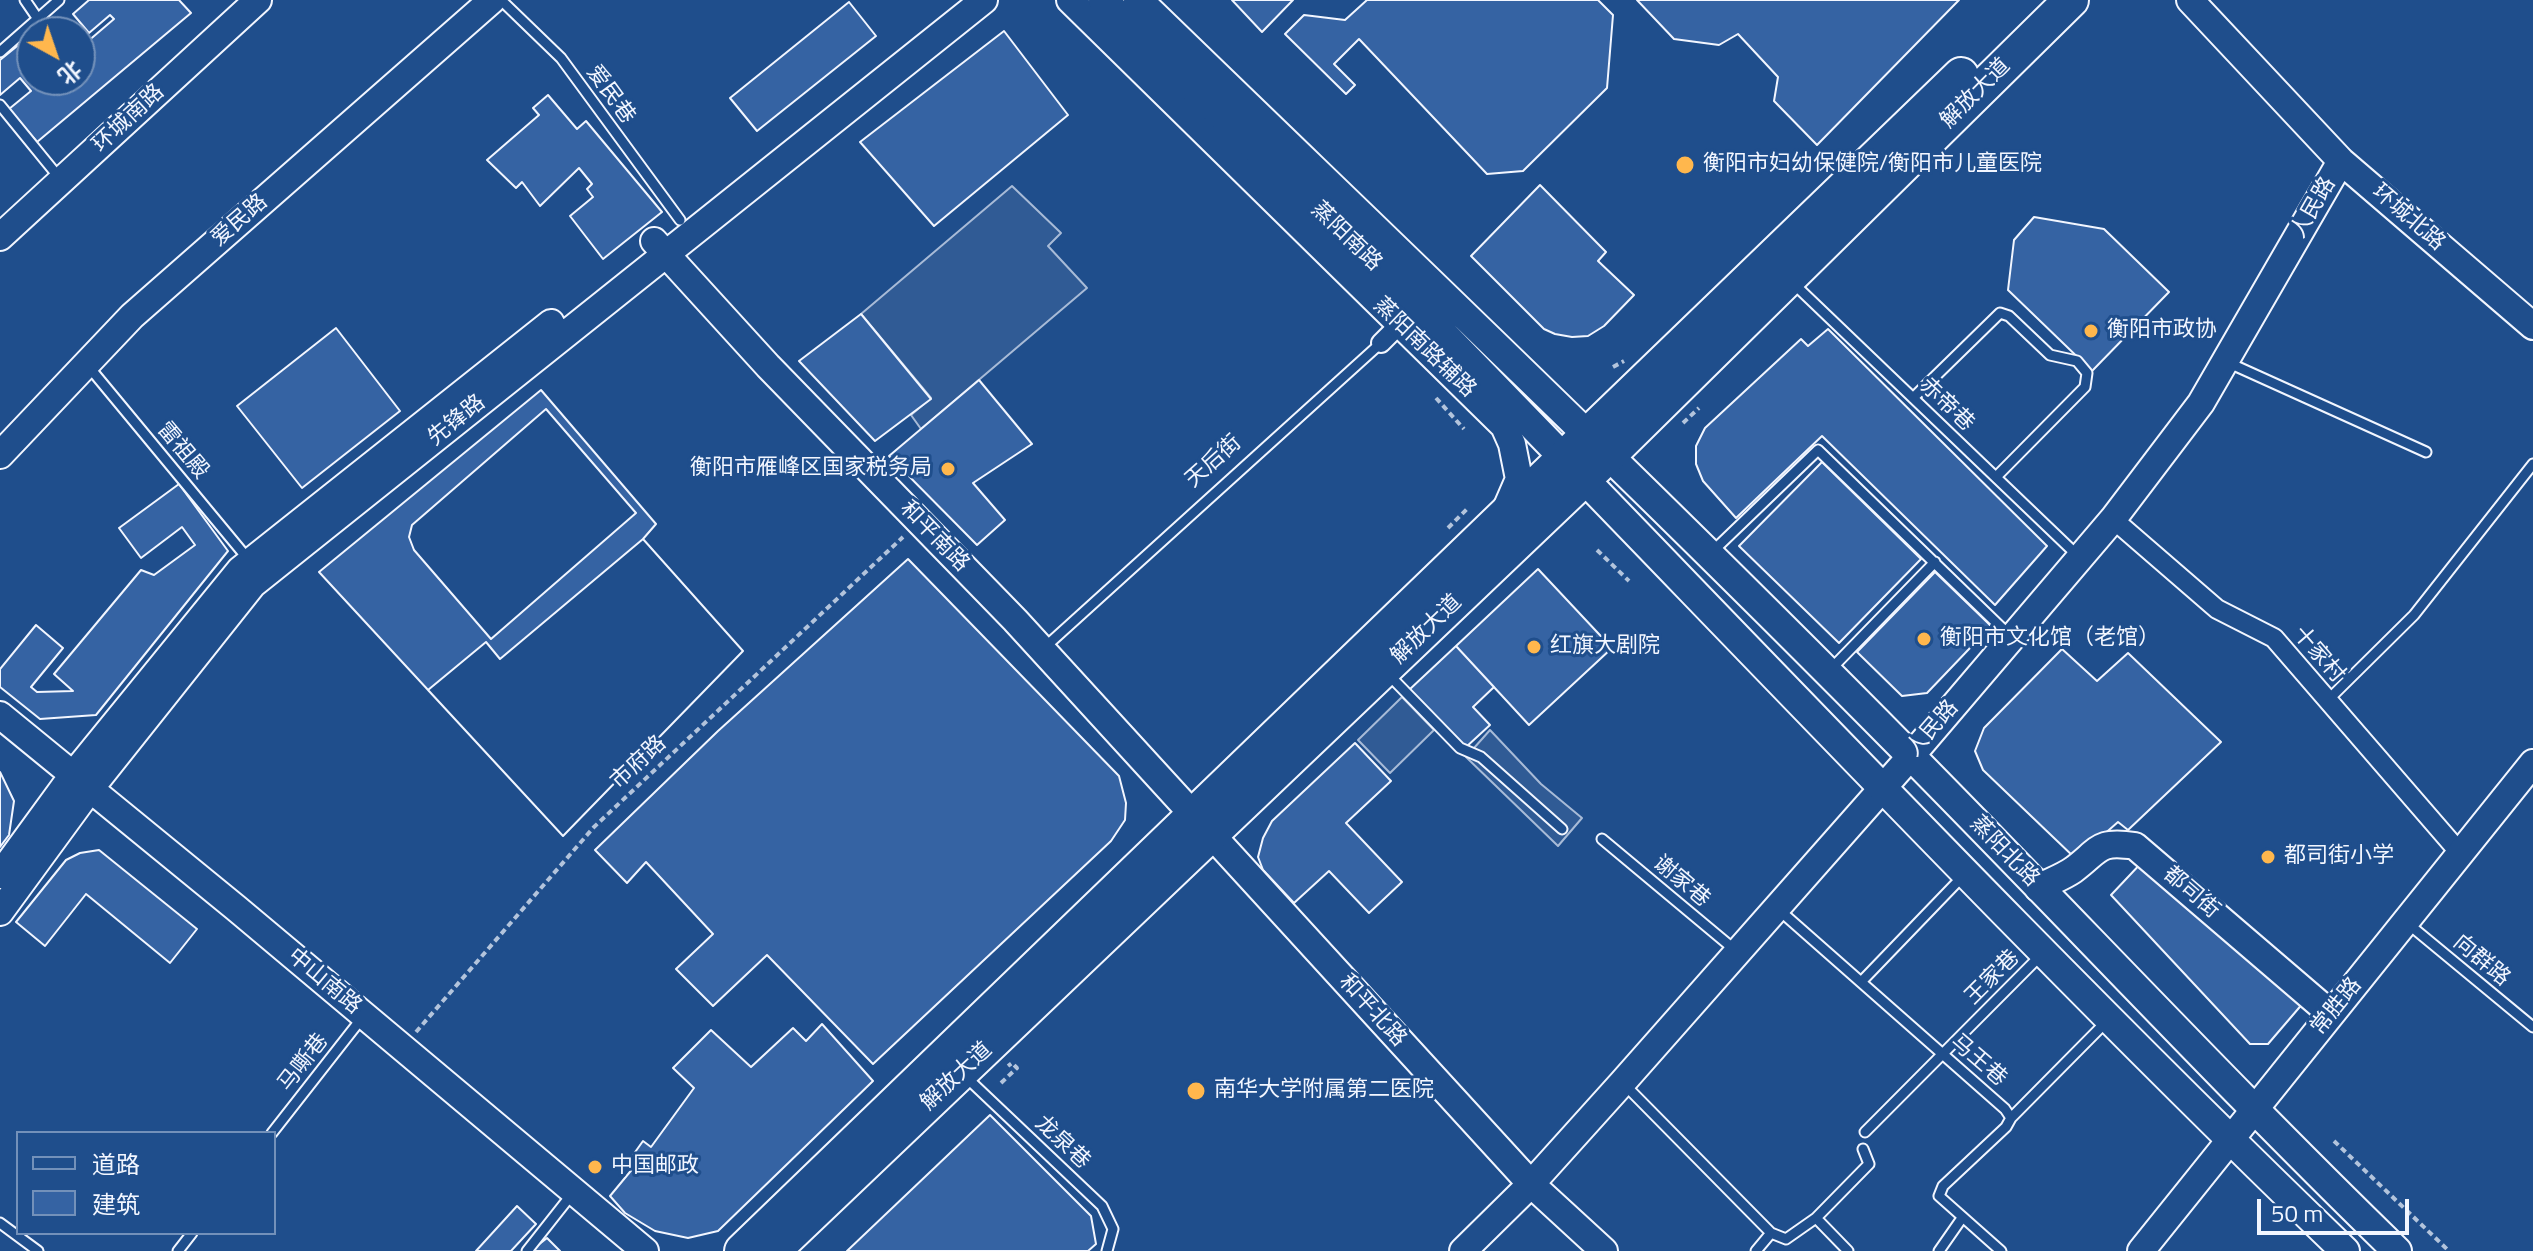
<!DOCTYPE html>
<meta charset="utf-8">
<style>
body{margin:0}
#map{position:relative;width:2533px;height:1251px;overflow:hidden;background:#1f4e8c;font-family:"Titillium Web","Noto Sans SC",sans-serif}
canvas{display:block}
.legend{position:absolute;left:16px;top:1131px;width:260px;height:104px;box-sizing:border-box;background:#1f4e8c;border:2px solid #7391ba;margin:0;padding:10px 14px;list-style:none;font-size:24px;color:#f2f6ff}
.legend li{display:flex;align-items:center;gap:16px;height:40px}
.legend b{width:40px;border:2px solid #7391ba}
.north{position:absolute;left:16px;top:16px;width:80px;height:80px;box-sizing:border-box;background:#1f4e8c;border:2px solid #7391ba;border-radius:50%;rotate:140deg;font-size:22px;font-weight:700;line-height:32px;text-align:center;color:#f2f6ff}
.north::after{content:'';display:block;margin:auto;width:28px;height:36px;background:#ffb74d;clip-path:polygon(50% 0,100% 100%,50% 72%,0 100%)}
.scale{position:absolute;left:2257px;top:1199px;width:152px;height:36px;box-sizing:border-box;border:4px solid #f2f6ff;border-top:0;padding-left:10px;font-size:24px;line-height:28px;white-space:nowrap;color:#f2f6ff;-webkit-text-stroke:6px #1f4e8c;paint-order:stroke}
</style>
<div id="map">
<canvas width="2533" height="1251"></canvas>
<ul class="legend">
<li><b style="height:10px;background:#1f4e8c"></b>道路</li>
<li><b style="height:22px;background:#3563a3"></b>建筑</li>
</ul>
<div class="north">北</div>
<div class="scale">50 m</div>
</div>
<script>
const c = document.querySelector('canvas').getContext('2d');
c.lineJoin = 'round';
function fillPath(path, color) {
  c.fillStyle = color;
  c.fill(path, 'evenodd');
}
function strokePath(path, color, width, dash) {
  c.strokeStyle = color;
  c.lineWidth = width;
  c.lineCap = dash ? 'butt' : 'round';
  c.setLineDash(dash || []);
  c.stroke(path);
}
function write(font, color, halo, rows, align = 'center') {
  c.font = font + ' "Titillium Web","Noto Sans SC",sans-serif';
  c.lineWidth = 6;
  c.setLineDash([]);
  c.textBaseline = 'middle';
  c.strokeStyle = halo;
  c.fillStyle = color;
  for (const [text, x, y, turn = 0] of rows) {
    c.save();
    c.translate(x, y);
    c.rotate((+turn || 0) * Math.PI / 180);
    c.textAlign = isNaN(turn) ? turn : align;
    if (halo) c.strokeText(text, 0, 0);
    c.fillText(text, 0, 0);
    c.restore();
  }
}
const built = new Path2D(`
 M1012,186L1061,233L1048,246L1087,288L921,429L911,415L931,398L861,314Z
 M1402,697L1434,730L1390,773L1358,740Z
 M1490,730L1541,784L1582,818L1558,846L1466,757Z`);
const building = new Path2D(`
 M89,0H179L191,13L37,142L9,109L31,91L20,78L0,95V60L32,34V80H80V48L114,19L110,15L89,33L73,14Z
 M1232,0H1293L1262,32Z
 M1367,0H1598L1613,15L1607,88L1523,171L1487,174L1359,39L1334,64L1355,85L1346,94L1285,34L1304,15L1345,20Z
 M1637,0H1959L1817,145L1774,101L1778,77L1738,34L1719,45L1674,39Z
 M849,2L876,36L757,131L730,98Z
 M48,20L58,32H34Z
 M1004,31L1068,115L934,226L860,142Z
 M548,95L577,129L586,121L662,212L603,259L570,216L593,197L587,189L592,184L579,168L540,206L522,182L516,188L487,160L539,115L533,108Z
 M1540,185L1606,252L1598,261L1634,295L1604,326L1588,336L1572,337L1555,334L1544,329L1471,256Z
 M2034,217L2104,229L2169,292L2092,371L2008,290L2014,240Z
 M861,314L931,399L875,441L799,361Z
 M336,328L400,411L302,488L237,406Z
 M1828,329L2047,546L1995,605L1822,436L1736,518L1703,481L1696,464V446L1705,428L1801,339L1808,346Z
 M979,380L1032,444L973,483L1005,520L977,545L889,456Z
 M541,390L656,524L643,539L743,651L563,836L319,572Z
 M546,409L636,513L491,639L414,550L409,537L412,525Z
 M1822,462L1921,559L1839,643L1739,546Z
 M179,484L228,551L96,715L40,719L0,687V669L36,625L63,648L31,687L37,692L73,691L54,674L141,570L154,575L195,545L182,527L141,558L119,528Z
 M643,539L743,651L563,836L428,690L486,642L500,659Z
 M908,559L1119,776L1126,803L1125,820L1111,841L873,1064L767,955L713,1006L676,969L713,934L646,862L627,883L595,850L718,731Z
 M1538,569L1612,648L1529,725L1456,646Z
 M1935,572L1991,626L1927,693L1902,696L1857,652Z
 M1456,646L1494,687L1473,707L1490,725L1465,748L1409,690Z
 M2062,649L2097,681L2128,653L2221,742L2128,830L2118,822L2076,859L1983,770L1975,751L1984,728Z
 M1355,743L1391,781L1346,823L1402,882L1369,913L1329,871L1294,903L1263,870L1258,857L1263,838L1272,821Z
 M0,772L14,801L9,835L0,847Z
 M99,850L197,929L170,963L86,894L45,946L16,922L66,860L80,853Z
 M2145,859L2304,1002L2268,1044H2250L2111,895Z
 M822,1024L873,1081L718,1231L688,1238L655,1231L625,1213L610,1196L634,1167L628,1162L643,1141L651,1147L694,1088L673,1068L711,1030L751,1067L793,1028L806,1041Z
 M990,1115L1091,1216L1096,1244L1088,1251H847Z
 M517,1206L536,1224L511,1251H476Z
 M547,1238L560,1251H533L532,1250Z`);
const path = new Path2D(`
 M1613,367L1624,361
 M1436,398L1464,429
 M1683,423L1699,408
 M1448,528L1468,508
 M1597,550L1629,581
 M416,1032L594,827L903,537
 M1001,1083L1017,1068L1012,1063L1008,1066
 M2334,1141L2449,1251`);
const lane = new Path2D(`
 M25,0L38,19
 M501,0L561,58L680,220
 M0,52L59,0
 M0,105L53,170
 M1793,283L2077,555
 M2229,363L2426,452
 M89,367L248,559
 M1913,398L2000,313L2009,316L2050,355L2077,361L2087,373L2085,387L1996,477
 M1712,552L1818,450L2009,635
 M1044,648L1381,343
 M1831,669L1935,562
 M1387,673L1460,748L1481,757L1562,829
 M2327,701L2414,615L2533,464
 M1602,839L1735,950
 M1778,909L2005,1109L2011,1118L2006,1127L1943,1186L1939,1196L2001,1251
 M2406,922L2533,1027
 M1861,982L1964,875
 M967,1078L1102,1206L1113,1229L1107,1251
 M1624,1084L1771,1233
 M2011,1118L2107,1021
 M1865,1132L2040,956
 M272,1133L362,1018
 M1816,1218L1848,1251
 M0,1223L38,1251
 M178,1251L192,1233
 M527,1251L572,1194
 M1756,1251L1771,1233L1786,1239L1816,1218L1869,1164L1863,1149
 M1939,1251L1962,1218`);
const street = new Path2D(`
 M1381,343L1407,317
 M2113,519L2217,609L2274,638L2460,853`);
const secondary = new Path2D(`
 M1070,0L1504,426L1512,444L1519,479L1506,509
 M2190,0L2341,161L2533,326
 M0,237L258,0
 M654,241L768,366L1015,620L1531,1184L1604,1251
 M0,455L132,316L492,0
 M0,715L236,908L645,1251
 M0,875L73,775L240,570L551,323
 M2038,888C2049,882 2063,877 2073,870C2100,850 2097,840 2135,846L2331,1014
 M0,912L90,789L253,584L984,0
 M1463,1251L1531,1184L1622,1083L1911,756L2113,519L2201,403L2341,161
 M2141,1251L2533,763`);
const primary = new Path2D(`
 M1103,0C1208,103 1317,204 1420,310C1727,624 2028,946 2345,1251
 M1138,0C1396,250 1657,498 1910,755C2073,920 2231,1090 2397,1251`);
const highway = new Path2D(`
 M742,1251L1961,75
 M773,1251L1608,456L2071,0`);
const markers = [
 [1685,165,10,"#ffb74d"],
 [2091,331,8,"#ffb74d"],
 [948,469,8,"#ffb74d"],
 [1924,639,8,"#ffb74d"],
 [1534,647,8,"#ffb74d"],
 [2268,857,8,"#ffb74d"],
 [1196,1091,10,"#ffb74d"],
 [595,1167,8,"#ffb74d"]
];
const streetNames = [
 ["解放大道",1976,94,-45],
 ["爱民巷",610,95,54],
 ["环城南路",129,119,-43],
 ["人民路",2314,208,-60],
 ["环城北路",2408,218,41],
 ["爱民路",240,221,-41],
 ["蒸阳南路",1346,237,44],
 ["蒸阳南路辅路",1424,348,44],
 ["赤帝巷",1946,405,44],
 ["先锋路",457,421,-39],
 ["雷祖殿",182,451,50],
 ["天后街",1214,462,-42],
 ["和平南路",934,537,46],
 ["解放大道",1427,630,-44],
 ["十家村",2318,655,49],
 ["人民路",1933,729,-49],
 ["市府路",639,763,-43],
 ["蒸阳北路",2004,852,46],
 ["谢家巷",1681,882,40],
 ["都司街",2191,893,41],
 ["向群路",2481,961,40],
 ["王家巷",1993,978,-45],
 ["中山南路",324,982,40],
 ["常胜路",2337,1007,-51],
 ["和平北路",1372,1011,48],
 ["马王巷",1978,1061,41],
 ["马嘶巷",304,1063,-52],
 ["解放大道",957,1077,-43],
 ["龙泉巷",1062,1143,43]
];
const poiNames = [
 ["衡阳市妇幼保健院/衡阳市儿童医院",1703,165],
 ["衡阳市政协",2107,331],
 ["衡阳市雁峰区国家税务局",932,469,"right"],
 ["衡阳市文化馆（老馆）",1940,639],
 ["红旗大剧院",1550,647],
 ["都司街小学",2284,857],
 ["南华大学附属第二医院",1214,1091],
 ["中国邮政",611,1167]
];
fillPath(built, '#305b95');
strokePath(built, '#a8bbd7', 2);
fillPath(building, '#3563a3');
strokePath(building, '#f2f6ff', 2);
strokePath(lane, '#f2f6ff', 13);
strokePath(street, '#f2f6ff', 22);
strokePath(secondary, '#f2f6ff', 30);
strokePath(primary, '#f2f6ff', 32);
strokePath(highway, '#f2f6ff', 38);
strokePath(path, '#b3c4dc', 4, [6, 4]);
strokePath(lane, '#1f4e8c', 9);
strokePath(street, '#1f4e8c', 18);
strokePath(secondary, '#1f4e8c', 26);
strokePath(primary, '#1f4e8c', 28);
strokePath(highway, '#1f4e8c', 34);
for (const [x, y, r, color] of markers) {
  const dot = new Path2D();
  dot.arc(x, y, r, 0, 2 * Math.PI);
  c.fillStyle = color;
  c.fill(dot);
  strokePath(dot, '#1f4e8c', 3);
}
write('22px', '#f2f6ff', '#1f4e8c', streetNames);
write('22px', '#f2f6ff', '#1f4e8c', poiNames, 'left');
</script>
